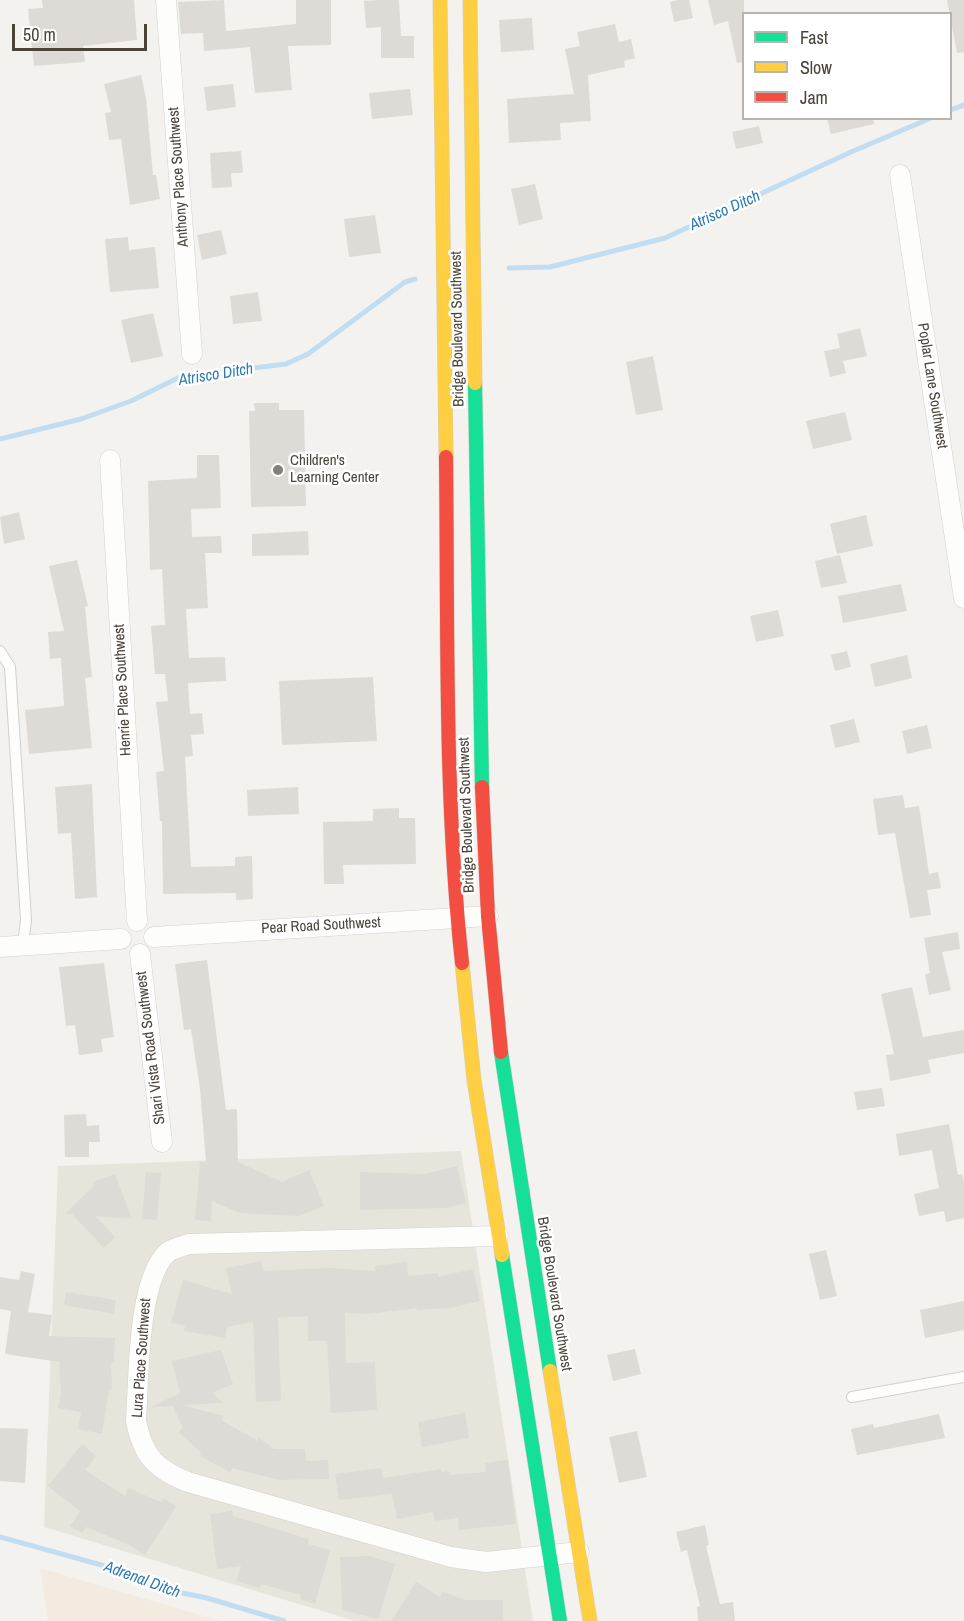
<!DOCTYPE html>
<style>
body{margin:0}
#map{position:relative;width:964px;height:1621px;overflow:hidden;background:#f4f2ee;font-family:"Archivo Narrow",sans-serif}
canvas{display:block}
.legend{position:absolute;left:742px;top:12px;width:210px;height:108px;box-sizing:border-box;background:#fff;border:2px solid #b7b4b0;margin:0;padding:8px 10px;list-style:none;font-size:18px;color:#4b4439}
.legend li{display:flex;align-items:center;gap:12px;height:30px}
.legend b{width:30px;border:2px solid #b7b4b0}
.scale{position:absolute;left:12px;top:24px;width:135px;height:27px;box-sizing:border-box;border:3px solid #4b4439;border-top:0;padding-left:8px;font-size:18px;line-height:21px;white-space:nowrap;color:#4b4439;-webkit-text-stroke:4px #fff;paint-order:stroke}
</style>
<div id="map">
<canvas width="964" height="1621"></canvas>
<ul class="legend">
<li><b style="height:8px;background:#16e098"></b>Fast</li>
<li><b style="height:8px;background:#ffcf43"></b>Slow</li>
<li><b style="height:8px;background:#f24e42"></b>Jam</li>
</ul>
<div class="scale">50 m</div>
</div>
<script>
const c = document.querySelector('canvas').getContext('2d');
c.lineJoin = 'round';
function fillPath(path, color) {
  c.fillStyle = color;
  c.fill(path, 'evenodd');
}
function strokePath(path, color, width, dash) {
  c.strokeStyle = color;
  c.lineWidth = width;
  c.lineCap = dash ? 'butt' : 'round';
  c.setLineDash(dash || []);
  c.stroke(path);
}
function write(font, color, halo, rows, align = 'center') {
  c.font = font + ' "Archivo Narrow",sans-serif';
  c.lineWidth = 5;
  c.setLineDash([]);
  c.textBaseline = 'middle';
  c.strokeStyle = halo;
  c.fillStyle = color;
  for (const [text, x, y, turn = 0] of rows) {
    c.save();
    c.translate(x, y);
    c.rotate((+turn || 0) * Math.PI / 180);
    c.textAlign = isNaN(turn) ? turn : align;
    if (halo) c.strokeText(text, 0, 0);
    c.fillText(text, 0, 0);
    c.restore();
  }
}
const residential = new Path2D(`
 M461,1151L533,1621H355L44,1527L58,1166Z`);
const commercial = new Path2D(`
 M40,1568L204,1616L220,1621H48Z`);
const stream = new Path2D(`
 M950,110L964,105
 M509,268L550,267L665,238L851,152L931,118
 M0,439L81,419L131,401L180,377L286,364L308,354L405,282L415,279
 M0,1537L134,1574L153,1587L207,1598L284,1621`);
const building = new Path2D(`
 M42,0H134L137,40L83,46L85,62L34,66L28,9L43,8Z
 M224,0L226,31L296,24V0H331V45L288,46L292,90L255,93L250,47L204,51L203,33L181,34L178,2Z
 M380,0H399L401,36H414V58H381V27L366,28L364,1Z
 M678,0H689L693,18L674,22L670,2Z
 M708,0H744V62L737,63L728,21L714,25Z
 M947,0H964V52L957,53Z
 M532,18L534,50L501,52L499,20Z
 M615,24L619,42L631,39L635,58L624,61L625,67L588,75L591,121L560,123L561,140L509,143L507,99L574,94L565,49L580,46L577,32Z
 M141,75L146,98L153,175H156L160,199L130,205L121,139L109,140L105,113L111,112L104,84Z
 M233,84L236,107L207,111L204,87Z
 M410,89L413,115L372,119L369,93Z
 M827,118H873L874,124L831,134Z
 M759,126L763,143L736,149L732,132Z
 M241,151L243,173H231L232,187L212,188L210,153Z
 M535,184L543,219L519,225L511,189Z
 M375,215L381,253L349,257L344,219Z
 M221,230L227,254L202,260L197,235Z
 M128,237L129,250L155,247L159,288L110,292L105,239Z
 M258,292L262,321L233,324L230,296Z
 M153,313L163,356L131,363L121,320Z
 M860,328L867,356L843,361L846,373L830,377L824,351L840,348L837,334Z
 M653,356L663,410L636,415L626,362Z
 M254,403H279V410H304L306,506L251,507L249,411H255Z
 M845,412L852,440L813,449L806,421Z
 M197,455H219L221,508L191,509L192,537L221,536L222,553H205L208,608L186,609L189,658L225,657L226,681L188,683L190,714L202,713L204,734L191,735L193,756L185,757L191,867L235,866V857L252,856L253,899L236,900V893L163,894L162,821H160L156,772L164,771L156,702L168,701L165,674H155L151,626L165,625L162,569L150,570L148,481L197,478Z
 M19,512L25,539L4,544L0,517Z
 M866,515L873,546L837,554L830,524Z
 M308,531L309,555L252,556V534Z
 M840,555L847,583L821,588L815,561Z
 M77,560L88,606L85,607L92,677L85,678L92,748L29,754L25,710L64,706L61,658L50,659L48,632L64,631L49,566Z
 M901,584L907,611L843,623L838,596Z
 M778,610L784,636L756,642L750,616Z
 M847,651L851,667L835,671L831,655Z
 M907,655L912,678L875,687L870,664Z
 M373,677L377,741L282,745L279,681Z
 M854,719L860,742L835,748L830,725Z
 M927,725L932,748L907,754L902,731Z
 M92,784L97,897L75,899L71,833L58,834L55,787Z
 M298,787L299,814L248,816L247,790Z
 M903,795L905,808L919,806L929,874L938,872L941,888L927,890L931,915L910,918L895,833L878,835L873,799Z
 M399,808V818H415L416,864L343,865L344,884H324L323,822L373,821V809Z
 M958,932L960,949L942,952L951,990L929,995L925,974L930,973L924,938Z
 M207,960L226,1110L237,1109L238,1162L282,1182L309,1170L324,1206L299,1216L239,1213L212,1201L211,1221L195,1220L200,1162H206L200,1089L191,1029L184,1030L175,964Z
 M104,963L114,1037L101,1039L103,1052L79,1055L75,1025L66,1026L59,967Z
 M912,987L923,1037L964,1030V1053L928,1060L931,1073L890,1081L886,1055L894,1054L881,994Z
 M882,1088L885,1106L857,1110L854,1092Z
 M86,1114L87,1126L99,1125L100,1142H89V1157H65L64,1115Z
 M949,1124L958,1175L962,1174L964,1182V1218L946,1222L944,1211L919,1216L914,1194L939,1188L932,1150L899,1156L896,1134Z
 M457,1166L466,1203L446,1208L360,1210V1172L425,1174Z
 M146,1172L161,1173L157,1220L142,1219Z
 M115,1174L132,1219L95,1216L115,1237L104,1248L72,1214H65L94,1186L93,1182Z
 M826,1250L837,1296L820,1300L809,1254Z
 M261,1261L263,1271L329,1268L375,1271L374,1266L407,1262L408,1276L438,1273V1277L473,1269L480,1301L451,1308L417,1310V1308L368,1314L345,1313L346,1363L375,1362L377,1410L331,1413L327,1341H308V1316L278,1318L281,1401L256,1402L253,1322L227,1327L225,1338L184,1331L185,1325L171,1323L183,1280L232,1294L226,1268Z
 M21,1271L35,1274L28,1312L52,1315L49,1336L115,1338L114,1363H111L112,1389H109L102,1434L78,1429L81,1412L58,1408L61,1394L59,1362L5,1354L11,1311L0,1309V1277L19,1280Z
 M66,1292L116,1300L114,1314L64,1305Z
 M964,1301V1330L925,1338L920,1310Z
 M635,1349L641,1374L613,1381L607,1355Z
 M221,1350L233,1384L212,1393L223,1403L182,1405L224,1416L221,1420L258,1441V1437L274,1449H305L306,1461L328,1460L329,1479L279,1480L232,1468L230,1472L200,1456L201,1453L179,1432L183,1428L173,1406L151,1407L180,1393L172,1361Z
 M465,1413L469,1438L422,1447L418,1422Z
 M939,1414L945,1438L857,1455L851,1429L873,1424L874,1428Z
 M0,1428L28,1429L25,1483L0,1481Z
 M637,1431L647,1477L619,1483L609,1437Z
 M82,1444L96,1456L85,1470L125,1496L128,1488L161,1502L163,1498L176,1506L145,1555L129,1545L86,1527L82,1533L70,1526L80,1511L48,1486Z
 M508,1460L516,1524L459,1530L458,1518L435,1521L433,1512L397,1519L392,1494L339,1500L335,1474L381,1468L383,1478L441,1469V1472L449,1471L450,1475L486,1472L485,1463Z
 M232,1511L233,1516L309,1539L308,1544L330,1550L315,1604L300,1599L301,1595L261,1584L260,1588L236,1581L241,1566L217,1569L210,1514Z
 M705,1525L709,1545L706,1546L720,1604L733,1602L735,1621H698L697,1607L700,1606L687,1550L681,1552L676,1532Z
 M369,1556L395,1564L378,1619L342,1610L340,1557Z
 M416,1582L440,1597L442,1591L464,1600H503V1621H391Z`);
const lane = new Path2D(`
 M0,651L10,667L26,920L23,945
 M852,1397L964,1377`);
const street = new Path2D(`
 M166,0L192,354
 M900,175L964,598
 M110,460L137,921
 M154,937L488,916
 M0,947L121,939
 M140,954L162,1142
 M498,1236L189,1244C183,1246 173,1248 168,1252C137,1279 139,1380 136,1421C143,1456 155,1469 188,1482L451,1557L486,1562L579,1552`);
const fast = new Path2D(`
 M475,383L482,787
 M501,1052L550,1371
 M502,1255L560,1621`);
const slow = new Path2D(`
 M440,0L446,457
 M470,0L475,383
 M462,963L474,1080L502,1255
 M550,1371L590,1621`);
const jam = new Path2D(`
 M446,457C448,626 444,796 462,963
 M482,787L488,916L501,1052`);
const markers = [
 [278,470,6,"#868178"]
];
const streetNames = [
 ["Anthony Place Southwest",179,177,-94],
 ["Bridge Boulevard Southwest",458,329,-91],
 ["Poplar Lane Southwest",932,386,81],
 ["Henrie Place Southwest",123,690,-93],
 ["Bridge Boulevard Southwest",467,815,-92],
 ["Pear Road Southwest",321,926,-3],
 ["Shari Vista Road Southwest",151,1048,-97],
 ["Bridge Boulevard Southwest",554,1294,81],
 ["Lura Place Southwest",142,1358,-86]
];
const poiNames = [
 ["Children's",290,461],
 ["Learning Center",290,478]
];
const waterNames = [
 ["Atrisco Ditch",725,211,-24],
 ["Atrisco Ditch",216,375,-9],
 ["Adrenal Ditch",142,1580,20]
];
fillPath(residential, '#e7e4dc');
fillPath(commercial, '#f3ebdf');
strokePath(stream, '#c0ddf1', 5);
fillPath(building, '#dedbd6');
strokePath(lane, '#d2d0cb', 12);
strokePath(street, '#d2d0cb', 21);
strokePath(fast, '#d3cfc5', 15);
strokePath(slow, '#d3cfc5', 15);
strokePath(jam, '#d3cfc5', 15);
strokePath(lane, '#fdfdfc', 10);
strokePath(street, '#fdfdfc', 20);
strokePath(fast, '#16e098', 14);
strokePath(slow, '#ffcf43', 14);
strokePath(jam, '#f24e42', 14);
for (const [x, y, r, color] of markers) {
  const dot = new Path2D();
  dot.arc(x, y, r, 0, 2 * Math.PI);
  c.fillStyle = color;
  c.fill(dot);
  strokePath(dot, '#fff', 2);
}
write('15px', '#4b4439', '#fff', streetNames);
write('15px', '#4b4439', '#fff', poiNames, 'left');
write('italic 16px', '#2e7ab2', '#fff', waterNames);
</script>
